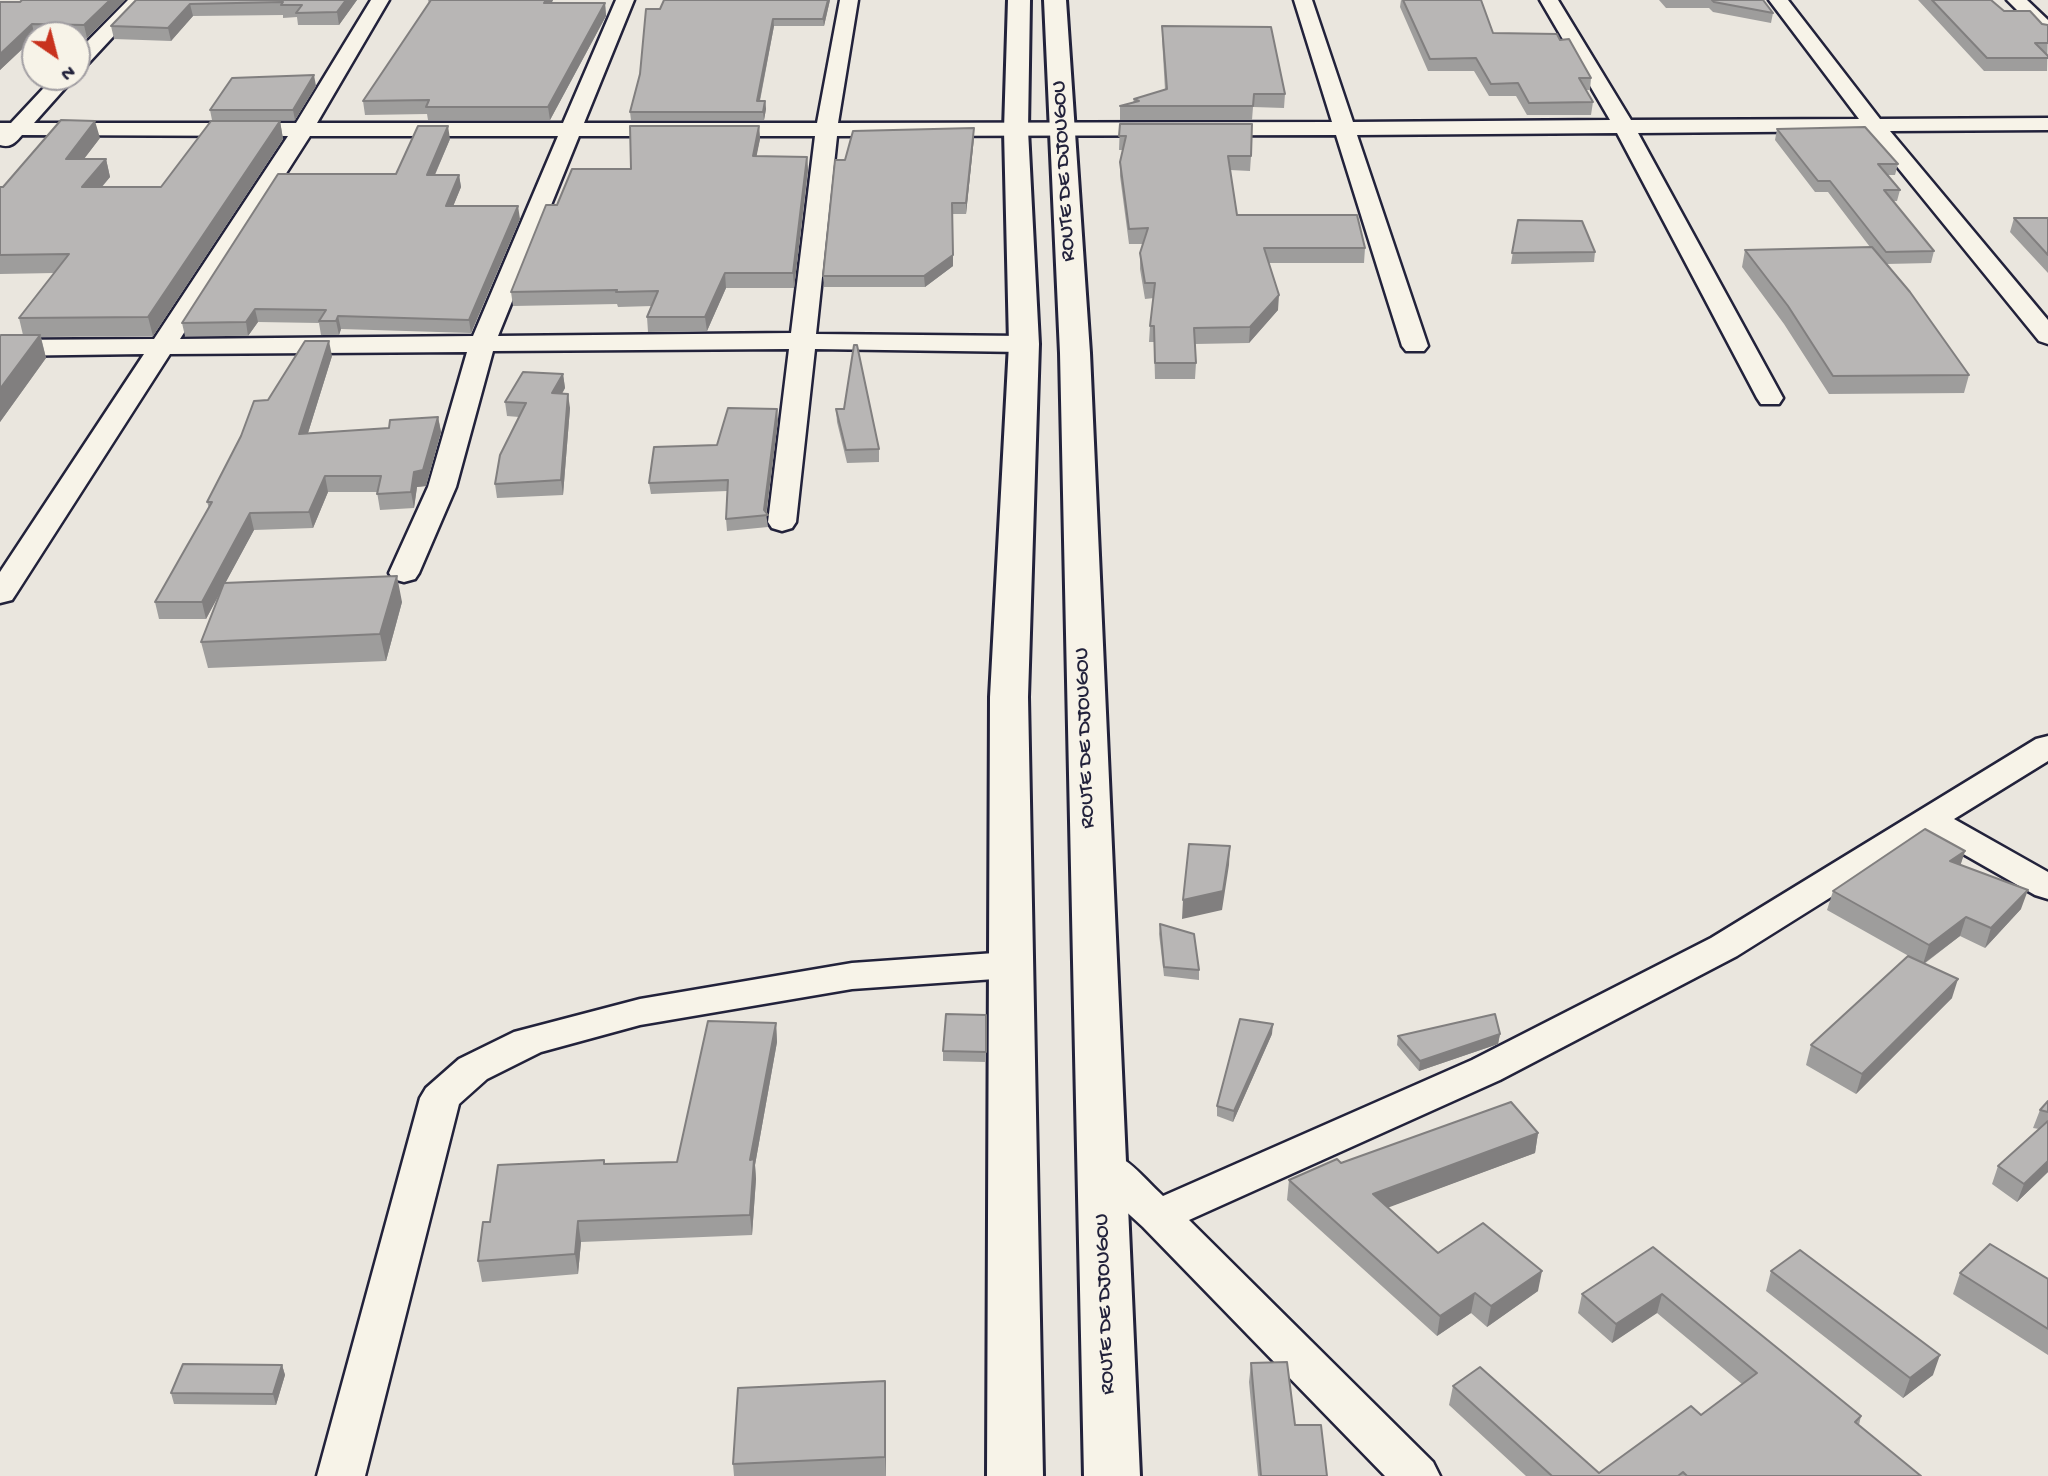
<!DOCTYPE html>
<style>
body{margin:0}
#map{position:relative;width:2048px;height:1476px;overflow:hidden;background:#eae6de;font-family:"Gochi Hand",sans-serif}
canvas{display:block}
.north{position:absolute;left:21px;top:21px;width:70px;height:70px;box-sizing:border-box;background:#f7f3e8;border:2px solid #a29fa3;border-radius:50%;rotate:145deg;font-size:19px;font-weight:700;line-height:28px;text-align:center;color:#22223b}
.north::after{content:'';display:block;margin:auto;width:24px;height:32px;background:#c8321e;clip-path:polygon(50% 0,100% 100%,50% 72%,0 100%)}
</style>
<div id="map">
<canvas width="2048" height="1476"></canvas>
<div class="north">N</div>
</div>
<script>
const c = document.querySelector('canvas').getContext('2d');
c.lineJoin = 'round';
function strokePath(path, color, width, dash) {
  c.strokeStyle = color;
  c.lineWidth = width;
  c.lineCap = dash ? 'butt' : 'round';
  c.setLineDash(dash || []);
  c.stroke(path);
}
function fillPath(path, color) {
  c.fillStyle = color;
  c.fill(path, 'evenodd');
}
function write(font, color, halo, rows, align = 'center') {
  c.font = font + ' "Gochi Hand",sans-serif';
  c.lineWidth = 5;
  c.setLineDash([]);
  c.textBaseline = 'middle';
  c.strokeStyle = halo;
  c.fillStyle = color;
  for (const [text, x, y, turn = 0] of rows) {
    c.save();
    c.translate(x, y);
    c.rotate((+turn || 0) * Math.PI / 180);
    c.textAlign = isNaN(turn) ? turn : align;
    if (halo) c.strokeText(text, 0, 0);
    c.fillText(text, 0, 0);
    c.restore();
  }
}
const street = new Path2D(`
 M128,0H147L84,68L77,70V52Z
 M371,0H389L317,123H563L616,0H634L584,123H817L840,0H858L838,123L1332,122L1294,0H1312L1353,122L1610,120L1540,0H1558L1631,120L1859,119L1769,0H1788L1880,119L2048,118V130L1890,131L2048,320V344L2039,341L1868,131L1638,133L1783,398L1779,404H1761L1757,398L1617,133L1357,135L1428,346L1424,351H1406L1402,346L1336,135L837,136L816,334L1024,336L1033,339L1037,344L1033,349L1024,352L815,349L796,522L792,528L782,531L772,528L768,522L789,349L493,351L456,487L419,573L415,579L404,582L393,579L389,573L428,487L467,352L170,354L16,594L12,600L0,603V572L144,354L0,356V340L154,339L288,136L22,135C15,143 11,148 0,145V123H11L54,77H75L34,123H296ZM310,136H558L473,336L180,339ZM579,136H815L791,333L498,336Z
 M2007,0H2027L2048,20V36L2041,34Z
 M2048,736V761L1954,819L2048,872V899L2035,895L1930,835L1737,956L1500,1080L1189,1220L1433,1462L1440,1476H1385L1143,1227L1086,1175L1080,1164L1086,1153C1119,1143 1140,1175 1163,1196L1472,1060L1711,938L2036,739Z
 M1009,952L1022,956L1028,965L1022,974L1009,978L852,989L640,1025L541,1052L487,1079L459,1104L365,1476H317L420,1098L426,1088L459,1059L514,1032L640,999L852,963Z`);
const highway = new Path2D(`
 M1008,0H1030L1028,130L1039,344L1028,697L1043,1476H987L990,697L1009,344L1004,130Z
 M1044,0H1066L1090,353L1140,1476H1084L1060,353Z`);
const wall = new Path2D(`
 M22,0H125L87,38H77V35H35V37L0,70V2H20Z
 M136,0H357L339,25H298L297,17L283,18V15L193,16L171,41L114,39L111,26Z
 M428,0H553L551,3H605L606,16L550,120H428L427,114L365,115L363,101L429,3Z
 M664,0H830L824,26H774L760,101H765L766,109L764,120H631L630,112Z
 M1401,0L1493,33L1560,40L1591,78L1590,90H1586L1593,102L1591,115H1527L1516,96H1489L1474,71H1428L1400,7Z
 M1659,0H1763L1773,13L1771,23L1713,12L1709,8H1666Z
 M1918,0H1991L2004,11L2048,25L2047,71H1984Z
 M1162,26L1285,94L1284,108L1253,107L1252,120H1120V106L1133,103L1134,99L1165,90L1162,38Z
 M316,86L295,120H212L210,110Z
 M280,121L283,139L153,336L41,337L46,358L0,422V336L23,335L19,318L54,273L0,274V187H3L100,138L84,159H106L110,177L102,187H161Z
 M1120,124L1251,156L1250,171L1230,170L1237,215L1365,248L1364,263H1269L1278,310L1249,343L1195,344L1196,363L1195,379H1155L1154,342H1149L1150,326L1154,298L1145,299L1140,269V253L1143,244H1129L1120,176V162L1123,150H1119Z
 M759,126L760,139L756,156L807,157L808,170L794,288H726L707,331L648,332L647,317L652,306L618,307L617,304L513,306L511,292L557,205L631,169Z
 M974,128V138L966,214H952L953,266L925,287H824L823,276L845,160Z
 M1777,129L1898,164L1895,175H1887L1900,190L1897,201H1893L1934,251L1931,263L1886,264L1969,375L1964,393L1829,394L1784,324L1742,267L1745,250L1870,247L1828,192H1815L1775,140Z
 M450,139L435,175H459L461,187L453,206L520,219L471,333L341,329L339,335H321L319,323L258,322L248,336H185L182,323L396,174Z
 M2014,218H2048V273L2010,232Z
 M1518,220L1595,252L1594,262L1511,264Z
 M332,356L308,433L389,428L438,417L441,432L426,486L417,487L414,508L380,510L377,492H328L313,528L254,530L225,583L402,602L386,661L208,668L201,642L223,587L206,619H159L155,602L209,508L207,502L268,400Z
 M563,374L565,388L562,394L570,408L563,495L497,498L495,484L519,417L507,416L505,402Z
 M836,409L879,449V462L847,463L837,422Z
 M778,421L766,513L768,527L727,531L726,519L727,491L651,494L649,483L717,445Z
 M1965,851L1960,865L2021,909L1985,948L1960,936L1924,964L1952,998L1856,1094L1806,1065L1811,1045L1914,959L1827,910L1833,891Z
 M1160,924L1199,970V980L1164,976L1159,934Z
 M986,1015V1062L943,1061V1051Z
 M776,1023L777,1042L755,1165L756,1179L752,1235L581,1242L578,1274L482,1282L478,1261L490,1222L604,1160L605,1164L677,1162Z
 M1272,1034L1233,1122L1217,1116V1106Z
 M1500,1034L1498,1044L1419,1071L1397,1045L1398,1036Z
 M2048,1101V1172L2017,1202L1992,1184L1998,1166L2039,1129L2033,1128L2040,1110Z
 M1538,1133L1535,1153L1388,1207L1438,1253L1538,1291L1487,1327L1471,1313L1437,1336L1287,1200L1289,1180L1341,1163Z
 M1653,1247L1861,1416L1859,1425L1921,1476H1526L1449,1405L1453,1386L1599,1473L1701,1415L1742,1384L1657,1313L1612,1343L1578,1313L1582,1294Z
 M1771,1271L1933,1375L1903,1398L1766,1291Z
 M1960,1273L2048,1279V1355L1953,1294Z
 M1251,1363L1295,1425L1327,1476H1258L1249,1382Z
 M282,1365L285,1375L276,1405L174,1404L171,1393Z
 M885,1381L886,1402V1476H734L733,1464Z`);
const shadedWall = new Path2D(`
 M110,0H125L87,38L84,25Z
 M346,0H357L339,25L337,12Z
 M546,0H553L546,16L544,3Z
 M828,0H830L824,26L823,19Z
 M605,3L606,16L550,120L548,107Z
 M190,4L193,16L171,41L168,28Z
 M773,19L774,26L758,109L757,101Z
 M32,24L35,37L0,70V54Z
 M314,75L316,86L295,120L293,110Z
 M765,101L766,109L764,120L763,112Z
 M95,121L100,138L70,177L66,159Z
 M280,121L283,139L153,336L148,317Z
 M448,126L450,139L429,188L427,175Z
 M759,126L760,139L754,169L753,156Z
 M974,128V138L966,214V203Z
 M807,157L808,170L794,288L793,273Z
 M106,159L110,177L86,205L82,187Z
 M459,175L461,187L448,219L446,206Z
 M518,206L520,219L471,333L469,320Z
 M953,255V266L925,287L924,276Z
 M725,273L726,288L707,331L705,317Z
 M1279,295L1278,310L1249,343L1250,327Z
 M255,309L258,322L248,336L246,322Z
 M338,316L341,329L339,335L336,321Z
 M40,335L46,358L0,422V389Z
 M329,341L332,356L303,449L299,434Z
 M563,374L565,388L554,407L552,393Z
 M568,394L570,408L563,495L561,480Z
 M777,409L778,421L766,516L764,510Z
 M438,417L441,432L426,486L417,487L414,508L411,492L414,472Z
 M325,476L328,492L313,528L309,512Z
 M250,513L254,530L206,619L202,602Z
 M397,576L402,602L386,661L380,634Z
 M1230,846L1229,865L1222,910L1182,919L1183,900Z
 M1965,851L1959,870L1950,861Z
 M2028,890L2021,909L1985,948L1991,928Z
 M1966,917L1960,936L1923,964L1929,945Z
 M1958,979L1952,998L1856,1094L1862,1074Z
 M776,1023L777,1042L755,1165L756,1179L752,1235L750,1215V1160Z
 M1273,1024L1272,1034L1233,1122L1234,1111Z
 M1500,1034L1498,1044L1419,1071L1420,1061Z
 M1538,1133L1535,1153L1371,1214L1373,1194Z
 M2048,1161V1172L2017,1202L2024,1184Z
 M578,1221L581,1242L578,1274L575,1254Z
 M1542,1271L1538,1291L1487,1327L1491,1306Z
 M1475,1293L1471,1313L1437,1336L1440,1316Z
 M1662,1294L1657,1313L1612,1343L1616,1324Z
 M1940,1355L1933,1375L1903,1398L1910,1378Z
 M282,1365L285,1375L276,1405L273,1394Z
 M885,1381L886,1402V1476L885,1457Z`);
const building = new Path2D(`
 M22,0H110L84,25L32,24L0,54V2H20Z
 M136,0H346L337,12L296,13L302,5H281L283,2L190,4L168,28L111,26Z
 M431,0H546L544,3H605L548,107H426L429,100L363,101Z
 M664,0H828L823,19H773L757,101H765L763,112H630L640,74L646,9H660Z
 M1403,0H1481L1493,33L1557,34L1560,40L1569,39L1591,78H1579L1593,102L1529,103L1518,83L1491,84L1476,58L1430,59Z
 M1712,0H1763L1773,13L1714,2Z
 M1932,0H1991L2004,11H2030L2042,24L2048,25V43H2035L2048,56V58H1987Z
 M1162,26L1271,27L1285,94H1254L1253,106H1120L1139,101L1134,99L1167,89Z
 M314,75L293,110H210L232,78Z
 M61,120L95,121L66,159H106L82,187H161L211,121H280L148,317L19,318L69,254L0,255V187H3Z
 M1120,124H1252L1251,156H1228L1237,215H1357L1365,248H1264L1279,295L1250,327L1194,328L1196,363H1155L1154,326H1150L1155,283H1145L1140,253L1148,228L1129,229L1120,162L1126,136H1119Z
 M418,126H448L427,175H459L446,206H518L469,320L338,316L336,321H319L326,310L255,309L246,322L182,323L278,174H396Z
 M630,126H759L753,156L807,157L793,273H725L705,317H647L658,291L616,292L617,290L511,292L546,205H557L572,169H631Z
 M1865,127L1898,164H1878L1900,190H1884L1934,251L1886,252L1830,181H1818L1777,129Z
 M974,128L966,203H952L953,255L924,276H823L835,160H845L853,131Z
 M2014,218H2048V255Z
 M1518,220L1582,221L1595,252L1512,253Z
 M1872,247L1910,292L1969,375L1833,376L1788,306L1745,250Z
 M1,335H40L0,389V336Z
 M305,341H329L299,434L389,428L390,420L438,417L423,470L414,472L411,492L377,494L381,476H325L309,512L250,513L202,602H155L212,502H207L241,436L254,401L268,400Z
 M854,345H857L879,449L846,450L836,409H844Z
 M523,372L563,374L552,393L568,394L561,480L495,484L500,455L526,403L505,402Z
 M728,408L777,409L764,510L768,515L726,519L728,480L649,483L654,447L717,445Z
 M397,576L380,634L201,642L224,583Z
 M1925,829L1965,851L1950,861L2028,890L1991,928L1966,917L1929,945L1833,891Z
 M1189,844L1230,846L1223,891L1183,900Z
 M1160,924L1194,934L1199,970L1164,967Z
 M1908,956L1958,979L1862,1074L1811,1045Z
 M946,1014L986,1015V1052L943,1051Z
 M1495,1014L1500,1034L1420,1061L1398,1036Z
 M1240,1019L1273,1024L1234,1111L1217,1106Z
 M708,1021L776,1023L750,1160L754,1159L750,1215L578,1221L575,1254L478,1261L483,1222H490L498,1165L604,1160V1164L677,1162Z
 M2048,1101V1112L2040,1110Z
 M1511,1102L1538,1133L1373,1194L1438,1253L1483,1223L1542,1271L1491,1306L1475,1293L1440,1316L1289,1180L1337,1159L1341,1163Z
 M2048,1121V1161L2024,1184L1998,1166Z
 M1990,1244L2048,1279V1329L1960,1273Z
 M1653,1247L1861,1416L1855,1422L1921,1476H1687L1683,1472L1678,1476H1552L1453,1386L1480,1367L1599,1473L1691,1406L1701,1415L1757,1373L1662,1294L1616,1324L1582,1294Z
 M1800,1250L1940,1355L1910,1378L1771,1271Z
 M1287,1362L1295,1425H1321L1327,1476H1261L1251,1363Z
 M183,1364L282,1365L273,1394L171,1393Z
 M885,1381V1457L733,1464L738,1388Z`);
const streetNames = [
 ["ROUTE DE DJOUGOU",1065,171,-93],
 ["ROUTE DE DJOUGOU",1086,738,-92],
 ["ROUTE DE DJOUGOU",1106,1304,-92]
];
strokePath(street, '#22223b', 5);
strokePath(highway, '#22223b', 6);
fillPath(street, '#f7f3e8');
fillPath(highway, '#f7f3e8');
fillPath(wall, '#9e9d9c');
fillPath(shadedWall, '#817f7f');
fillPath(building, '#b8b6b5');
strokePath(building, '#817f7f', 2);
write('21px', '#22223b', '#f7f3e8', streetNames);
</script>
